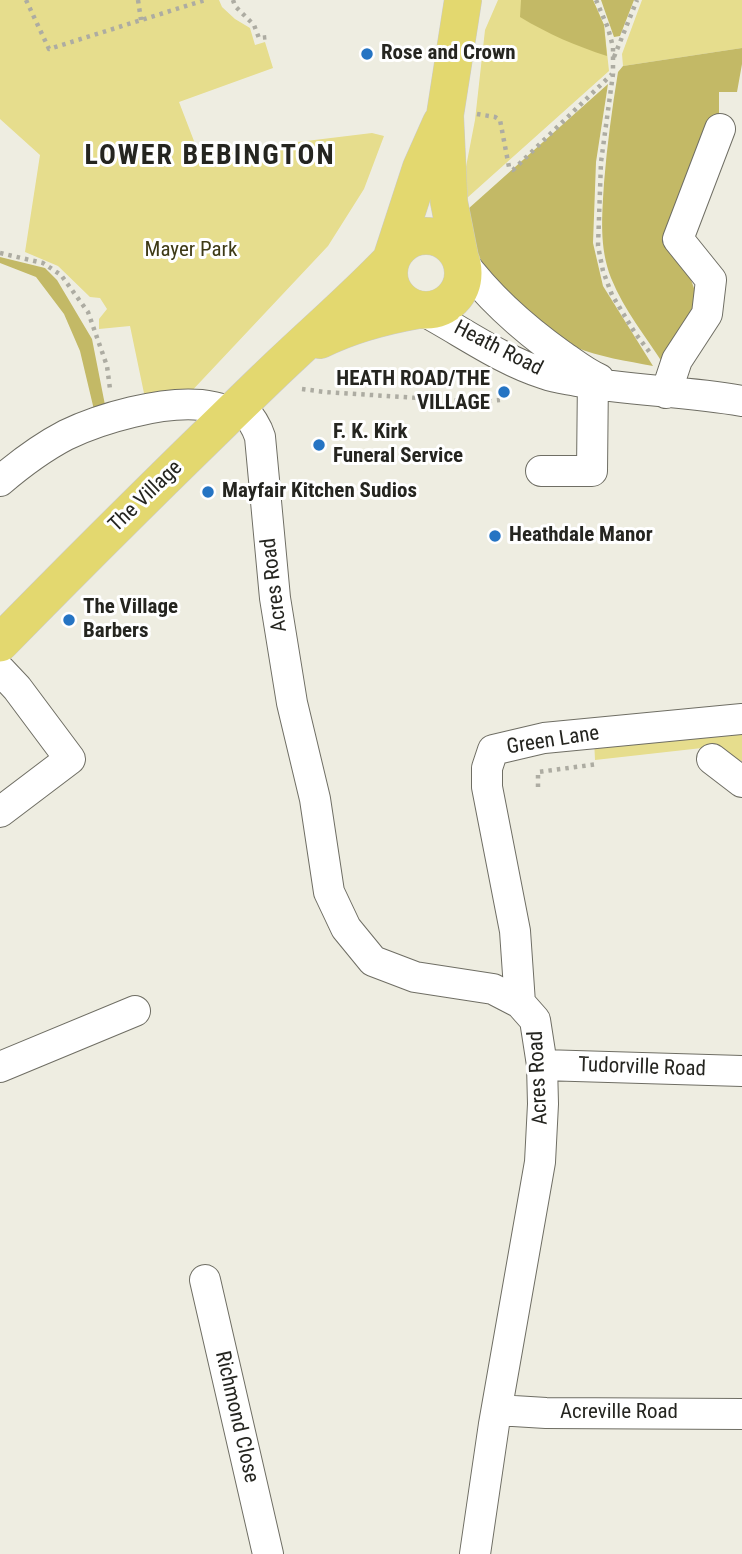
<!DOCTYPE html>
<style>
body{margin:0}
canvas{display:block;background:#eeede1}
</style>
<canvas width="742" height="1554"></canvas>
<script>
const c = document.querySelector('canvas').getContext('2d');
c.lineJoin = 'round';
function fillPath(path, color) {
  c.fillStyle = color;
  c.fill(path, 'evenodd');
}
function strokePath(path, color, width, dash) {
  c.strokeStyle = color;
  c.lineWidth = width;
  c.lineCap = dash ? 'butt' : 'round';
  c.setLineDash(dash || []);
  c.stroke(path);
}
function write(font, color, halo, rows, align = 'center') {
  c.font = font + ' "Roboto Condensed",sans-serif';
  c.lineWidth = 6;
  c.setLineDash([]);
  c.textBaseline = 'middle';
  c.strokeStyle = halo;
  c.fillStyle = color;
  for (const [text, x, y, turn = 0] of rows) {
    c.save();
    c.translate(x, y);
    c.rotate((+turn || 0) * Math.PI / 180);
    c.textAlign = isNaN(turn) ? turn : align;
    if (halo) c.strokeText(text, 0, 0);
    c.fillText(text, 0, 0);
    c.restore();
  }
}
const green = new Path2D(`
 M0,0H219L222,7L235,19L250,28L255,45L265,42L273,68L179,102L199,154L372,133L384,136L364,189L328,246L187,396L145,398L130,326L99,329V319L107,309L100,298L90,297L58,266L25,252L40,155L0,119Z
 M498,0H593L604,25L609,71L467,198L465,172L475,120L485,30Z
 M642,0H742V48L623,66L622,54Z
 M742,728V761L702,748L595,760L594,739Z`);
const forest = new Path2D(`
 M521,0H593L604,25L607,56C576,46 548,34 520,17Z
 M601,0H634L620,36L614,37Z
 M742,48V64L737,92H719V115L685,262L700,306L664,365C646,337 624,310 611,278C599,247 602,216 604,183C607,145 612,109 618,72L623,66Z
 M608,84L596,162L593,243L603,286L653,366C627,361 599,357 575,347C536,331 491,285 474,246C470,235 470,220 468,209Z
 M0,257L45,268L57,280L92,339L106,410L95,414L80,351L64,314L36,277L0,263Z`);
const path = new Path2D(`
 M26,0L49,49L205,0
 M138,0L141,20
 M233,0L235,6L254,25L259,38L269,37
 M596,0L608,28L613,47V74L601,162L598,246L603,271L612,295L635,333L651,354
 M614,57L637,0
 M477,114L495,117L500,120L509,167L513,170L612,74
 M0,253L43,263L61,275L88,312L107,366L110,389
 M302,389L325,392L480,402L500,400
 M538,787V772L598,764`);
const minor = new Path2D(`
 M461,260C489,298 523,328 561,355C573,363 585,373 599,379
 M422,310C463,332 501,360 545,374C556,378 567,379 577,381C632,391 687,391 742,401
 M666,393L677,360L707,314L711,280L678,239L720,129
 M240,405C249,415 256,424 260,437L275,598L292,703L315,799L329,892L346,928L373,961L415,977L493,989L520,1003L535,1020L542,1065L543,1104L540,1162L494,1424L475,1554
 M541,471H592L593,376
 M0,481C20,464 43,447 66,435C101,418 162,401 201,405C212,406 222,409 232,412
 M0,670L17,688L70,759L0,812
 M712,759L742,782
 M520,1003L515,931L487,787V768L493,750L544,738L742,719
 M542,1065L742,1071
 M0,1067L135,1011
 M205,1280L268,1554
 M497,1410L546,1413L742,1414`);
const major = new Path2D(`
 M389 273a37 37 0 1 1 74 0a37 37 0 1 1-74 0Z
 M392,257L421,168L441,123
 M460,258L449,202L445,115L463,0
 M320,340C352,324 384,316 418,310
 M0,643C87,554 175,467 264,381C306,340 351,302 391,260`);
const markers = [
 [367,54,7,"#2574c3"],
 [504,392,7,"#2574c3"],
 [319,445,7,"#2574c3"],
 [208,492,7,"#2574c3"],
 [495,536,7,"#2574c3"],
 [69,620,7,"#2574c3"]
];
const poiNames = [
 ["Rose and Crown",381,54],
 ["HEATH ROAD/THE",490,380,"right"],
 ["VILLAGE",490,404,"right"],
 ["F. K. Kirk",333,433],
 ["Funeral Service",333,457],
 ["Mayfair Kitchen Sudios",222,492],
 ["Heathdale Manor",509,536],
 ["The Village",83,608],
 ["Barbers",83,632]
];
const parkNames = [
 ["Mayer Park",191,251]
];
const streetNames = [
 ["Heath Road",498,349,27],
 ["The Village",146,497,-44],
 ["Acres Road",275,585,-97],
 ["Green Lane",553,741,-9],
 ["Tudorville Road",642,1068,2],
 ["Acres Road",539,1078,-93],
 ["Acreville Road",619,1413],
 ["Richmond Close",236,1417,77]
];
const districtNames = [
 ["LOWER BEBINGTON",210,157]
];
fillPath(green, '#e6dd8d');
fillPath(forest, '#c3b966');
strokePath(minor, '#6f6e64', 32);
strokePath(major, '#cbcbc9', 38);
strokePath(path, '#adaca2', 4.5, [3.5, 5]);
strokePath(minor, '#fff', 30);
strokePath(major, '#e3d86f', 37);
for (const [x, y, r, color] of markers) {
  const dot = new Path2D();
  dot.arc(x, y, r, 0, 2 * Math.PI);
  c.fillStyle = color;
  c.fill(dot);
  strokePath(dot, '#fff', 2.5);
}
write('bold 21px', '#252520', '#fff', poiNames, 'left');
write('21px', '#3e3a16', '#fff', parkNames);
write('21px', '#252520', '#fff', streetNames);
c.letterSpacing = '2px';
write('bold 28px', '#252520', '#fff', districtNames);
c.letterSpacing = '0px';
</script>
